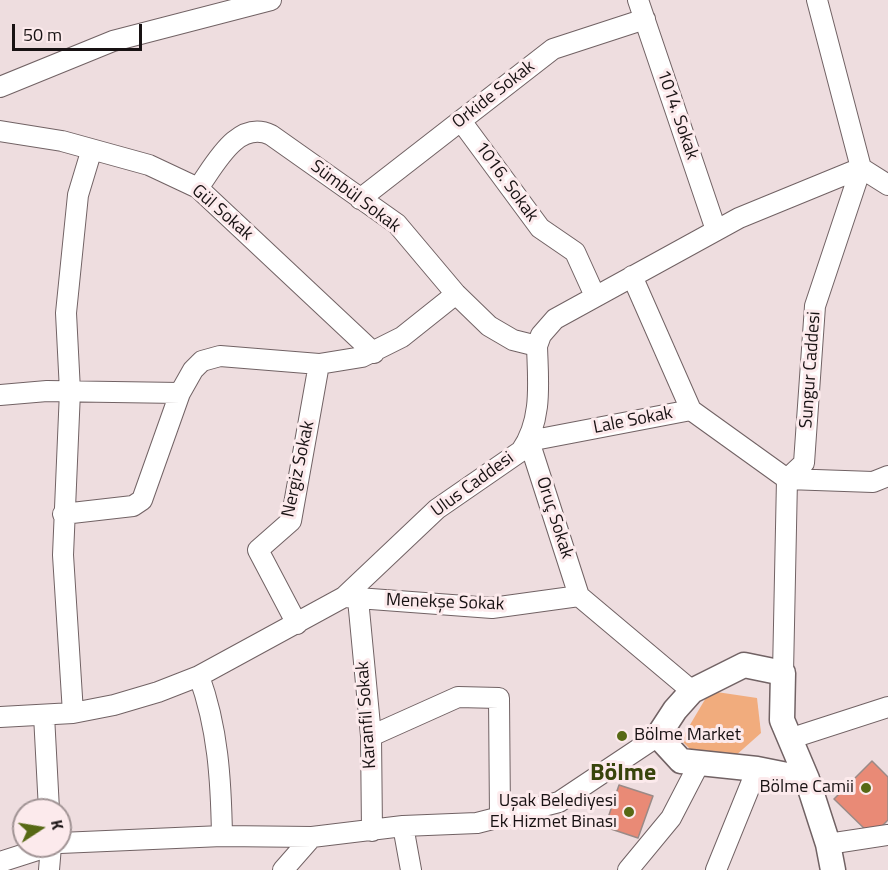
<!DOCTYPE html>
<meta charset="utf-8">
<style>
body{margin:0}
#map{position:relative;width:888px;height:870px;overflow:hidden;background:#eedddf;font-family:"Titillium Web",sans-serif}
canvas{display:block}
.north{position:absolute;left:12px;top:798px;width:60px;height:60px;box-sizing:border-box;background:#fceaec;border:2px solid #a19495;border-radius:50%;rotate:78deg;font-size:16px;font-weight:700;line-height:24px;text-align:center;color:#181213}
.north::after{content:'';display:block;margin:auto;width:21px;height:27px;background:#576915;clip-path:polygon(50% 0,100% 100%,50% 72%,0 100%)}
.scale{position:absolute;left:12px;top:24px;width:130px;height:27px;box-sizing:border-box;border:3px solid #181213;border-top:0;padding-left:8px;font-size:18px;line-height:21px;white-space:nowrap;color:#181213;-webkit-text-stroke:4px #fceaec;paint-order:stroke}
</style>
<div id="map">
<canvas width="888" height="870"></canvas>
<div class="north">K</div>
<div class="scale">50 m</div>
</div>
<script>
const c = document.querySelector('canvas').getContext('2d');
c.lineJoin = 'round';
function fillPath(path, color) {
  c.fillStyle = color;
  c.fill(path, 'evenodd');
}
function strokePath(path, color, width, dash) {
  c.strokeStyle = color;
  c.lineWidth = width;
  c.lineCap = dash ? 'butt' : 'round';
  c.setLineDash(dash || []);
  c.stroke(path);
}
function write(font, color, halo, rows, align = 'center') {
  c.font = font + ' "Titillium Web",sans-serif';
  c.lineWidth = 6;
  c.setLineDash([]);
  c.textBaseline = 'middle';
  c.strokeStyle = halo;
  c.fillStyle = color;
  for (const [text, x, y, turn = 0] of rows) {
    c.save();
    c.translate(x, y);
    c.rotate((+turn || 0) * Math.PI / 180);
    c.textAlign = isNaN(turn) ? turn : align;
    if (halo) c.strokeText(text, 0, 0);
    c.fillText(text, 0, 0);
    c.restore();
  }
}
const green = new Path2D(`
 M710,691L757,698L761,733L734,757L691,750L681,740Z`);
const building = new Path2D(`
 M872,761L888,777V820L872,836L834,799Z
 M619,785L653,796L638,838L605,827Z`);
const minor = new Path2D(`
 M638,0L716,230
 M0,87L113,41L271,0
 M461,121L540,228L575,252L595,296
 M0,131L62,141L149,165L198,188L374,353
 M198,188C215,165 237,119 271,135L397,224L456,294L489,326L513,340L537,346
 M360,199L553,49L645,19
 M632,276L691,410
 M0,395L47,391L180,393
 M63,514L133,506L142,500L180,393L193,370L202,361L220,356L319,364L362,357L402,337L456,294
 M579,596L529,441L691,410L787,479L873,482L888,476
 M344,597L492,608L579,596L692,691
 M358,599L371,736L372,831
 M297,624L258,550L291,521L319,364
 M783,673L787,479L804,463L815,306L861,168L817,0
 M199,676C218,728 221,780 222,836
 M73,713L63,555L70,391L66,313L78,195L91,152
 M44,715L49,810
 M0,717L73,713L114,705L158,692L199,676L344,597L437,509L521,451C543,420 538,381 537,346L541,335L555,319L739,218L861,168L888,185
 M371,736L458,697L499,698L500,817
 M789,739L888,707
 M403,826L411,870
 M60,843L222,836L312,837L403,826L477,823L559,802L658,736
 M828,844L888,835
 M0,862L50,846
 M49,870L51,846
 M283,870L312,837
 M628,870L671,818L700,762
 M716,870L757,769`);
const tertiary = new Path2D(`
 M807,779L757,769L681,761L658,736L675,710L692,691L744,665L783,673L782,720L807,779L828,844L833,870`);
const markers = [
 [622,736,6,"#576915"],
 [866,788,6,"#576915"],
 [629,812,6,"#576915"]
];
const streetNames = [
 ["Orkide Sokak",494,95,-38],
 ["1014. Sokak",677,115,71],
 ["1016. Sokak",506,182,54],
 ["Sümbül Sokak",355,197,37],
 ["Gül Sokak",222,213,41],
 ["Sungur Caddesi",811,370,-86],
 ["Lale Sokak",633,421,-11],
 ["Nergiz Sokak",299,469,-78],
 ["Ulus Caddesi",473,485,-36],
 ["Oruç Sokak",554,518,72],
 ["Menekşe Sokak",445,603,2],
 ["Karanfil Sokak",367,715,-94]
];
const poiNames = [
 ["Bölme Market",634,736,"left"],
 ["Bölme Camii",854,788],
 ["Uşak Belediyesi",617,802],
 ["Ek Hizmet Binası",617,823]
];
const districtNames = [
 ["Bölme",623,774]
];
fillPath(green, '#f1ac7d');
fillPath(building, '#e98a76');
strokePath(building, '#9a8a87', 1.5);
strokePath(minor, '#716264', 22);
strokePath(tertiary, '#716264', 27);
strokePath(minor, '#fff', 20);
strokePath(tertiary, '#fff', 24);
for (const [x, y, r, color] of markers) {
  const dot = new Path2D();
  dot.arc(x, y, r, 0, 2 * Math.PI);
  c.fillStyle = color;
  c.fill(dot);
  strokePath(dot, '#fceaec', 2);
}
write('18px', '#181213', '#fceaec', streetNames);
write('18px', '#181213', '#fceaec', poiNames, 'right');
write('bold 24px', '#38440b', '#fceaec', districtNames);
</script>
